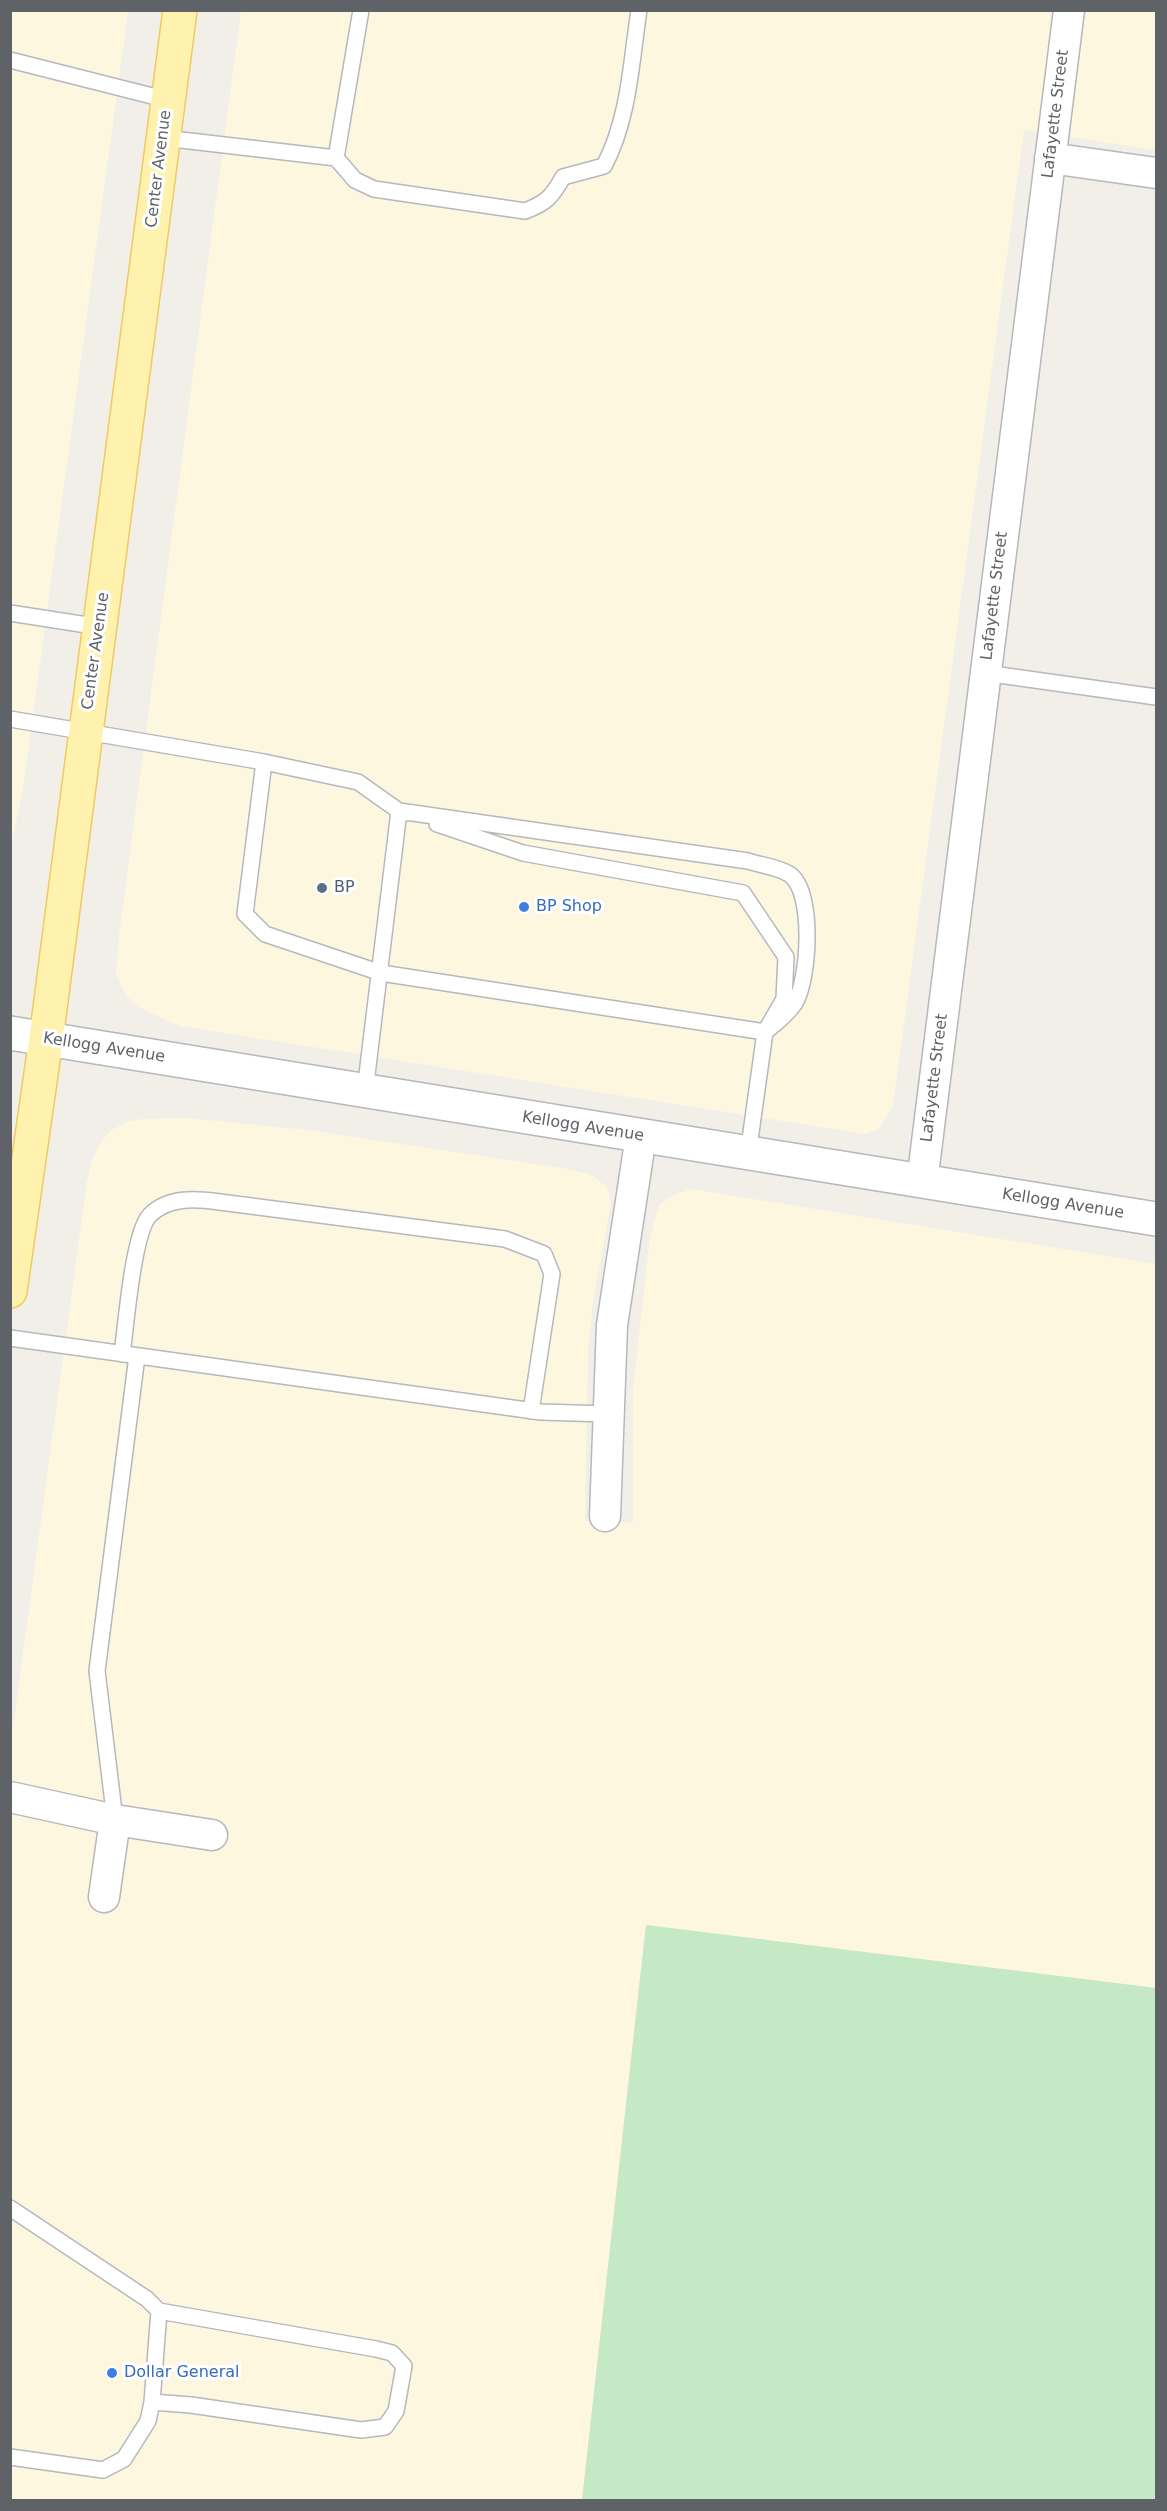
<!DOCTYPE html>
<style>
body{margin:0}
#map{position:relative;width:1167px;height:2511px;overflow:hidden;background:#f1efe8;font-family:"DejaVu Sans",sans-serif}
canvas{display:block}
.frame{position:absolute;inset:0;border:12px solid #5f6368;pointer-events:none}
</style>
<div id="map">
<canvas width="1167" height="2511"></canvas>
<div class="frame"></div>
</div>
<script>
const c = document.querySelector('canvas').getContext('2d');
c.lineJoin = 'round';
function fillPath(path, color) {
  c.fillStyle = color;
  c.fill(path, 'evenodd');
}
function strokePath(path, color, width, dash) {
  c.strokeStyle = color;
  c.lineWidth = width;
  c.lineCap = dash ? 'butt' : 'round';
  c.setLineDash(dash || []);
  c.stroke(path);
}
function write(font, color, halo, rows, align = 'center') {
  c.font = font + ' "DejaVu Sans",sans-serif';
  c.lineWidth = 6;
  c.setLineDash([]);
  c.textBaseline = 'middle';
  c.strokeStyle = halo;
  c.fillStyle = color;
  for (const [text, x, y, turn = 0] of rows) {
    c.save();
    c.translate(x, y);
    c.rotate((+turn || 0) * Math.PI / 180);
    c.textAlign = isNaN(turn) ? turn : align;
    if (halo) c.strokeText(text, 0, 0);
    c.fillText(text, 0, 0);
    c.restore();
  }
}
const commercial = new Path2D(`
 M11,11H128L23,789L11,845Z
 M241,11H1156V150L1024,130L893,1105L880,1128L865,1134L180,1026L146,1011L126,996L116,972L119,936Z
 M186,1118L307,1130L568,1169L591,1175L607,1187L611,1203L593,1302L588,1350L585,1521L633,1523V1390L650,1237L659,1205L674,1195L691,1189L1156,1264V1988L646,1925L582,2500H11V1742L87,1181L92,1162L99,1145L110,1131L127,1122L142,1119Z`);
const green = new Path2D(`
 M646,1925L1156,1988V2500H582Z`);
const service = new Path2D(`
 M10,60L168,100
 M164,138L336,158L355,180L374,189L525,211C546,203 552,197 563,177L604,166C629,119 631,63 639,10
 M336,158L361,10
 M10,613L100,627
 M985,673L1156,697
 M10,719L264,762L358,782L399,811L406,813
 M264,762L245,914L265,934L381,973L765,1032C775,1024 787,1015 795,1003C809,980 815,890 789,874C778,867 760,865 748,861L399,811
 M437,824L523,853L743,893L786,957L784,999L765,1032L748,1154
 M365,1091L399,811
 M10,1338L541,1412L608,1414
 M122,1354C126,1326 133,1232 150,1215C169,1196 197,1199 220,1202L505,1239L544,1254L552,1274L531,1411
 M115,1820L97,1671L137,1356
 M10,2208L147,2299L159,2311L376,2349L392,2353L404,2366L396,2411L385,2427L361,2430L191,2405L152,2402L148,2421L124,2459L103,2470L10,2457
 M152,2402L159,2311`);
const minor = new Path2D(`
 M1050,158L1156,173
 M922,1182L1069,10
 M605,1516L612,1325L641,1136
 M10,1797L115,1820L212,1835
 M104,1897L115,1820`);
const tertiary = new Path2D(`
 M10,1033L1156,1219`);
const primary = new Path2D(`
 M10,1291L46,1039L180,10`);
const markers = [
 [322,888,6,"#5c6f8a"],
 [524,907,6,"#3f7fe0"],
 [112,2373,6,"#3f7fe0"]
];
const streetNames = [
 ["Lafayette Street",1056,114,-83],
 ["Center Avenue",159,169,-83],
 ["Lafayette Street",995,596,-83],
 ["Center Avenue",96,651,-82],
 ["Kellogg Avenue",104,1048,9],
 ["Lafayette Street",935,1078,-83],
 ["Kellogg Avenue",583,1127,9],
 ["Kellogg Avenue",1063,1204,9]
];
const serviceNames = [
 ["BP",334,888]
];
const shopNames = [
 ["BP Shop",536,907],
 ["Dollar General",124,2373]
];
fillPath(commercial, '#fef7e0');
fillPath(green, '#c5e8c5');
strokePath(service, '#b5b8bc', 18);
strokePath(minor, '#b5b8bc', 33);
strokePath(tertiary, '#b5b8bc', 36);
strokePath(primary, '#f2c960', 36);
strokePath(service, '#fff', 15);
strokePath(minor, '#fff', 30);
strokePath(tertiary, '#fff', 33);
strokePath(primary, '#fff2af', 33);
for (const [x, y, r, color] of markers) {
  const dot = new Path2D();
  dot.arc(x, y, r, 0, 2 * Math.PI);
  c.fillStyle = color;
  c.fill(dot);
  strokePath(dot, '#fff', 2);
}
write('16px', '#5f6368', '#fff', streetNames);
write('16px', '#4e5e75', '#fff', serviceNames, 'left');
write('16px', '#366cbe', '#fff', shopNames, 'left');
</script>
